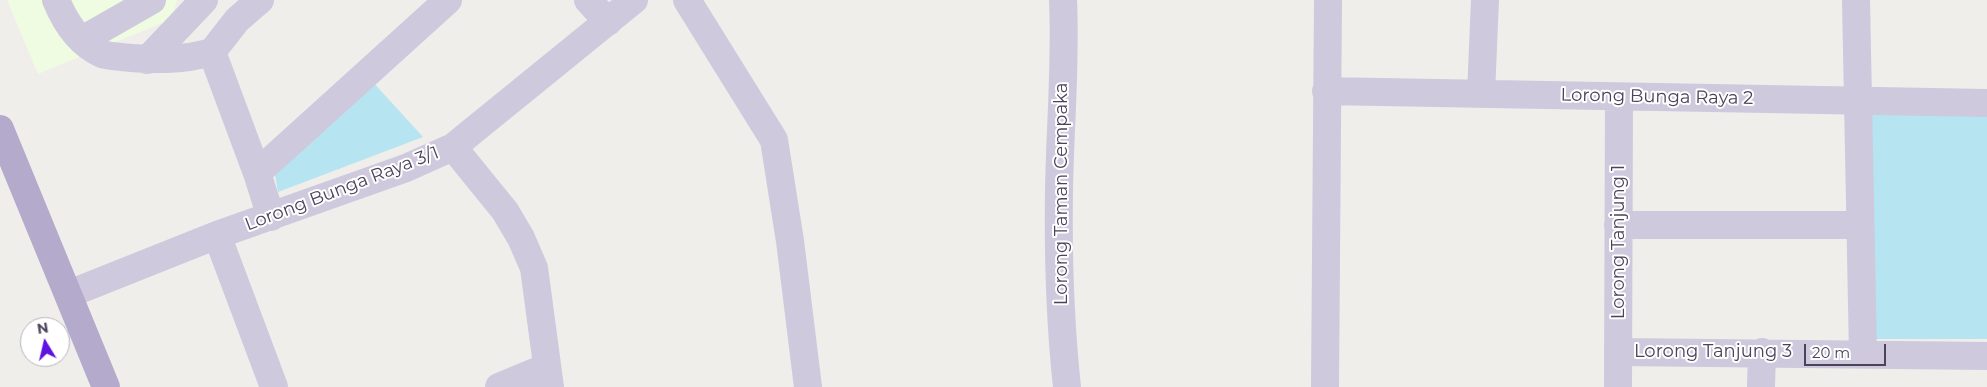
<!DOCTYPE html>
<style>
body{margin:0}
#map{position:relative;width:1987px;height:387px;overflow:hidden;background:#efeeeb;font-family:Montserrat,sans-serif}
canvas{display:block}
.north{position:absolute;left:20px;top:317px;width:50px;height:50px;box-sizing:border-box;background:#fff;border:1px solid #b7b4bd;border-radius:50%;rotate:351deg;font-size:14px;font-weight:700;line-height:20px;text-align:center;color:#4a435a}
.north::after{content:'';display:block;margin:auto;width:18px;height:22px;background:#5f12e2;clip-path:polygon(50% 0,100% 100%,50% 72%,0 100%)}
.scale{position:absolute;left:1804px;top:344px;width:82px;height:22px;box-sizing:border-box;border:2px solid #4a435a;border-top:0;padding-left:6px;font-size:15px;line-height:18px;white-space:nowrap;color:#4a435a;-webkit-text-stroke:4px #fff;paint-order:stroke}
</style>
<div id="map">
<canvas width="1987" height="387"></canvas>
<div class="north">N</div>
<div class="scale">20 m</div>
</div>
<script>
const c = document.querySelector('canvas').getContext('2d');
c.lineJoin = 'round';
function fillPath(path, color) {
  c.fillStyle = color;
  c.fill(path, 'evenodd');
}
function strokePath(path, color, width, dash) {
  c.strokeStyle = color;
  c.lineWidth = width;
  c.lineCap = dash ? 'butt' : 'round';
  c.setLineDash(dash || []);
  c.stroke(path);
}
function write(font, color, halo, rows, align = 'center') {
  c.font = font + ' Montserrat,sans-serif';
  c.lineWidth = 4;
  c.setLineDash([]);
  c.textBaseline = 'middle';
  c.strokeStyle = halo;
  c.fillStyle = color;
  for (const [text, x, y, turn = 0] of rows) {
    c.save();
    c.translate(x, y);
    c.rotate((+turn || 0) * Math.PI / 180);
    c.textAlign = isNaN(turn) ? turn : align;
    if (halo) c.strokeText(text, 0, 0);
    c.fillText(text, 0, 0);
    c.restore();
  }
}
const commercial = new Path2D(`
 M7,0H177L172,19L38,74Z`);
const green = new Path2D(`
 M371,80L423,137L278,192L274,168Z
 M1872,114L1987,116V339H1872Z`);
const minor = new Path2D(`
 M56,0C65,22 79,44 102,54C107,56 115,56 121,57C152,60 181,61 212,52
 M588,0L608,22
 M687,0L774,140L790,241L808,387
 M1063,0C1066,63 1060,127 1059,190C1058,256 1060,322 1067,387
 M1856,0L1863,354
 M82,40L152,0
 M212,52L257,173L271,217
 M212,52L237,20L260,0
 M147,60L204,0
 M1326,91L1987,103
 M1481,94L1485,0
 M453,147L505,211L521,238L534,268L550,387
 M257,173L448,0
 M1618,225H1860
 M217,235L274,387
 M69,294L217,235L406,168L453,147L634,0
 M1618,352L1987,356
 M499,387L547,367
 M1325,387L1328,0
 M1618,387L1619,97
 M1761,387L1762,352`);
const major = new Path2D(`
 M0,129L106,387`);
const streetNames = [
 ["Lorong Bunga Raya 2",1657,97,1],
 ["Lorong Bunga Raya 3/1",342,189,-21],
 ["Lorong Taman Cempaka",1062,194,-90],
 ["Lorong Tanjung 1",1619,242,-90],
 ["Lorong Tanjung 3",1713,352]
];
fillPath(commercial, '#effce2');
fillPath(green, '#b6e4f0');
strokePath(minor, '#cec9dd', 28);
strokePath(major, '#b4aacc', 28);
write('18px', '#4a435a', '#fff', streetNames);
</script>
